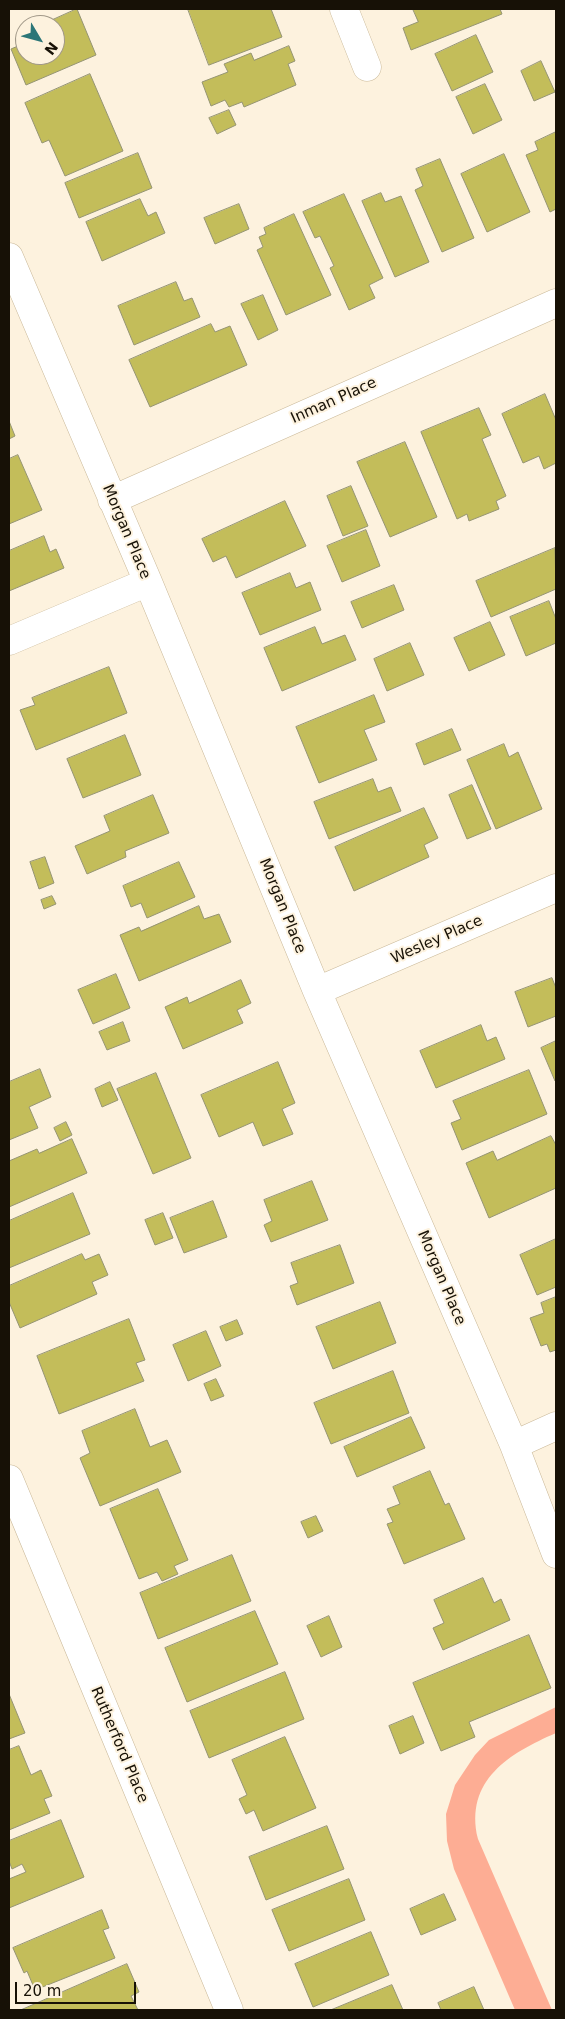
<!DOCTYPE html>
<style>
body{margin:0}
#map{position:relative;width:565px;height:2019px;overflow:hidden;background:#fdf2de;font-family:"DejaVu Sans",sans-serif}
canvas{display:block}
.frame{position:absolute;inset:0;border:10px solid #171106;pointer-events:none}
.north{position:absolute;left:15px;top:15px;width:50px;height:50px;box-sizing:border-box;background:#fdf2de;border:1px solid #a19888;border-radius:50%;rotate:127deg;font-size:14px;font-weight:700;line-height:20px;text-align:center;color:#171106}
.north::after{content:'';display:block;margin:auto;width:18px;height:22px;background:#2c7677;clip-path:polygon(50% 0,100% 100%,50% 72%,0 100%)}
.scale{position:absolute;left:15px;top:1982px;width:121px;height:22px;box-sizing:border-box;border:2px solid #171106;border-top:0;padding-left:6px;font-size:15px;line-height:18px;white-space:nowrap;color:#171106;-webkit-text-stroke:4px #fdf2de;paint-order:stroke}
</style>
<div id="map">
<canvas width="565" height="2019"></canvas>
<div class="frame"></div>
<div class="north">N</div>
<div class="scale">20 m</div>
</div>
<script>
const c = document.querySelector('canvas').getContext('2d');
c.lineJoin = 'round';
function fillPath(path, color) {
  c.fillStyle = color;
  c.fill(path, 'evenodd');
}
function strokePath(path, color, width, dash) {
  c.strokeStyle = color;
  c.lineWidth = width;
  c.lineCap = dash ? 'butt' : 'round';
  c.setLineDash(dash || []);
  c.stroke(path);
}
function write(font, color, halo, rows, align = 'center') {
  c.font = font + ' "DejaVu Sans",sans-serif';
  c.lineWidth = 4;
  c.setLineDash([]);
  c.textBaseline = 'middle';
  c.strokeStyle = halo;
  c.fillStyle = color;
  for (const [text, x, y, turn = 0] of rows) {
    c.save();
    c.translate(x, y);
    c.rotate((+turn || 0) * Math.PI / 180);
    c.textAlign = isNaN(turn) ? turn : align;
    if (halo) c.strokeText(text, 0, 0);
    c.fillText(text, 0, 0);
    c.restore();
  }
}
const green = new Path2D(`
 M556,1707V1733C510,1753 464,1780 478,1839L552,2010H515L454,1869L447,1841L446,1814L455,1785L475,1755L489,1740Z`);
const building = new Path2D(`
 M77,9L96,55L26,85L11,49L25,43V55H55V25H41Z
 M188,9H271L282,37L209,65Z
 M413,9H500L502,14L411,50L403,28L418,22Z
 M476,35L493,72L452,91L435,54Z
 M289,46L295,61L288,64L296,85L244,107L242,102L229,107L225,100L211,106L202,82L228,72L224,64L251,53L254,60Z
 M541,61L555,92L534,101L521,71Z
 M90,74L123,151L65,176L49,140L42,143L25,103Z
 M485,84L502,120L473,134L456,97Z
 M229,110L236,125L217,134L209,118Z
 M556,132V209L550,212L526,155L538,150L535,142Z
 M138,153L152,188L79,218L65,183Z
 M504,154L530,212L487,232L461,174Z
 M440,159L474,238L442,252L415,190L423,186L416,169Z
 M381,193L385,202L401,196L429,262L395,277L362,201Z
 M344,194L383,278L369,285L375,298L349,310L330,268L334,266L320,236L315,238L303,212Z
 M140,199L148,216L156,212L165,233L102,261L86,222Z
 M239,204L249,229L215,244L204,218Z
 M294,214L331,295L286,315L257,250L263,247L259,237L266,234L264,228Z
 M176,282L184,301L192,298L200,317L134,345L118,306Z
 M263,295L278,330L258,340L241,304Z
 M211,324L215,332L230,326L247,365L150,407L129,360Z
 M545,394L556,420V463L544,469L539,456L523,463L502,414Z
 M479,408L491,435L482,439L506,496L496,501L499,509L469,521L467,514L457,519L421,432Z
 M9,421L15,436L9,439Z
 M405,442L437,517L390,537L357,462Z
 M18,455L42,510L9,524V459Z
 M351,486L368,526L343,536L327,496Z
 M285,501L306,546L236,578L226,556L213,562L202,539Z
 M366,530L380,566L342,582L327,546Z
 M44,536L50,552L56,549L64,568L9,591V551Z
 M555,548L556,589L491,617L476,581Z
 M290,573L296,588L310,582L321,610L260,635L242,593Z
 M394,585L404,610L362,628L351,602Z
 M549,601L556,619V643L526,656L510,617Z
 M490,622L505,655L469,671L454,638Z
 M315,627L322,644L345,635L356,660L282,691L264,648Z
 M410,643L424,675L387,691L374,659Z
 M109,667L127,713L36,750L20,710L35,705L32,698Z
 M374,695L385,722L364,730L377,760L319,783L296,727Z
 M452,729L461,750L424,765L416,744Z
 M125,735L141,775L83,798L67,759Z
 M504,744L509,757L518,752L542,809L496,829L467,760Z
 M373,779L378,792L391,787L401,811L329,839L314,802Z
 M472,785L491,829L467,839L449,795Z
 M153,795L169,833L125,851L126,857L87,874L75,846L110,831L104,816Z
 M424,808L438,838L424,845L429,857L354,891L335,847Z
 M45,857L54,883L39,889L30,862Z
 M179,862L195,897L147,918L141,903L131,907L123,886Z
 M52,896L56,904L44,909L41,900Z
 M199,906L204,919L219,914L231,942L139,981L120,935L139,927L141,931Z
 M116,974L130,1008L93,1024L78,990Z
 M552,978L556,988V1016L528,1027L515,992Z
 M241,980L251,1003L237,1010L243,1023L183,1049L165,1007L187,997L189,1003Z
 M123,1022L130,1041L107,1050L99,1032Z
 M481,1025L487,1041L496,1037L505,1059L436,1088L420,1051Z
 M556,1041V1081H555L541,1048Z
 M278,1062L295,1103L282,1109L293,1134L263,1146L253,1122L219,1137L201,1095Z
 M40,1069L51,1097L29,1107L38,1128L9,1140V1082Z
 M529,1070L547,1114L462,1150L451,1123L461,1119L453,1101Z
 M156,1073L191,1158L153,1174L117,1089Z
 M110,1082L118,1100L102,1107L95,1089Z
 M66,1122L72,1135L60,1141L54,1128Z
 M551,1136L556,1145V1188L489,1218L466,1163L493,1151L497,1160Z
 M72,1139L87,1173L9,1207V1161L37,1149L39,1153Z
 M312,1181L328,1220L271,1242L264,1225L272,1221L264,1200Z
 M73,1193L90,1234L9,1268V1221Z
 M213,1201L227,1237L184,1253L170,1218Z
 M163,1213L173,1238L155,1245L145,1220Z
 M556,1239V1287L537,1295L520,1255Z
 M340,1245L354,1283L297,1305L290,1286L298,1283L291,1263Z
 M82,1254L85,1260L99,1254L108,1275L92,1282L97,1294L20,1328L9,1302V1286Z
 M556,1297V1350L550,1352L547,1344L541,1346L530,1318L544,1313L541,1303Z
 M380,1302L396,1343L333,1369L316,1327Z
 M129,1319L145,1360L136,1363L144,1381L59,1414L37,1356Z
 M237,1320L243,1334L226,1341L220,1327Z
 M206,1331L221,1366L188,1381L173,1345Z
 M393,1371L409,1413L331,1444L314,1403Z
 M216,1379L224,1396L211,1401L204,1384Z
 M135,1409L150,1447L167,1440L181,1472L100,1506L80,1458L90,1453L82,1431Z
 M411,1417L425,1448L357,1477L344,1447Z
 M430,1471L445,1505L449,1503L465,1539L404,1564L387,1524L393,1522L387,1509L400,1504L393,1487Z
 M158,1489L188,1560L174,1566L178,1574L162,1581L157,1572L139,1579L110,1509Z
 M316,1516L323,1531L308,1538L301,1522Z
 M232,1555L251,1601L158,1639L140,1593Z
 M483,1578L494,1603L501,1599L510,1620L443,1650L433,1628L444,1623L434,1600Z
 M255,1611L278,1664L187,1702L165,1648Z
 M329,1616L342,1647L321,1657L307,1626Z
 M529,1635L551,1688L469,1722L475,1737L441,1751L413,1683Z
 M285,1672L304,1719L209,1758L190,1711Z
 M9,1694L25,1733L9,1739Z
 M413,1716L424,1743L400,1754L389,1726Z
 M285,1737L316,1808L263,1831L254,1810L246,1814L239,1799L247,1795L232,1760Z
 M19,1746L31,1775L41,1770L52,1796L44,1799L50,1813L9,1830V1750Z
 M61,1820L84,1877L9,1908V1879L26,1872L22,1864L12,1869L9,1861V1841Z
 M327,1826L344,1869L266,1900L249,1857Z
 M349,1879L365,1920L289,1951L272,1910Z
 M444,1894L456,1920L421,1935L410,1909Z
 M102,1910L109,1928L103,1930L115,1958L35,1990L27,1971L24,1973L13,1948Z
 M371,1932L389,1975L313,2007L295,1964Z
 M127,1964L139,1992L131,1996L138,2010H21Z
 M392,1985L403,2010H331Z
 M474,1987L484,2010H441L438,2003Z`);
const street = new Path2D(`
 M344,9L367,67
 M9,257L148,582L317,991L514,1445L556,1554
 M112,500L556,303
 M9,641L148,582
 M317,991L556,888
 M514,1445L556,1426
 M9,1479L229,2010`);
const streetNames = [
 ["Inman Place",334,401,-24],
 ["Morgan Place",126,532,67],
 ["Morgan Place",282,906,68],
 ["Wesley Place",437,940,-24],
 ["Morgan Place",441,1278,67],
 ["Rutherford Place",119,1745,67]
];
fillPath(green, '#fdad94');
fillPath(building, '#c3bd5a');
strokePath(building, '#959473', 1);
strokePath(street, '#cab999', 29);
strokePath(street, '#fff', 28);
write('15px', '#171106', '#fdf2de', streetNames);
</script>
